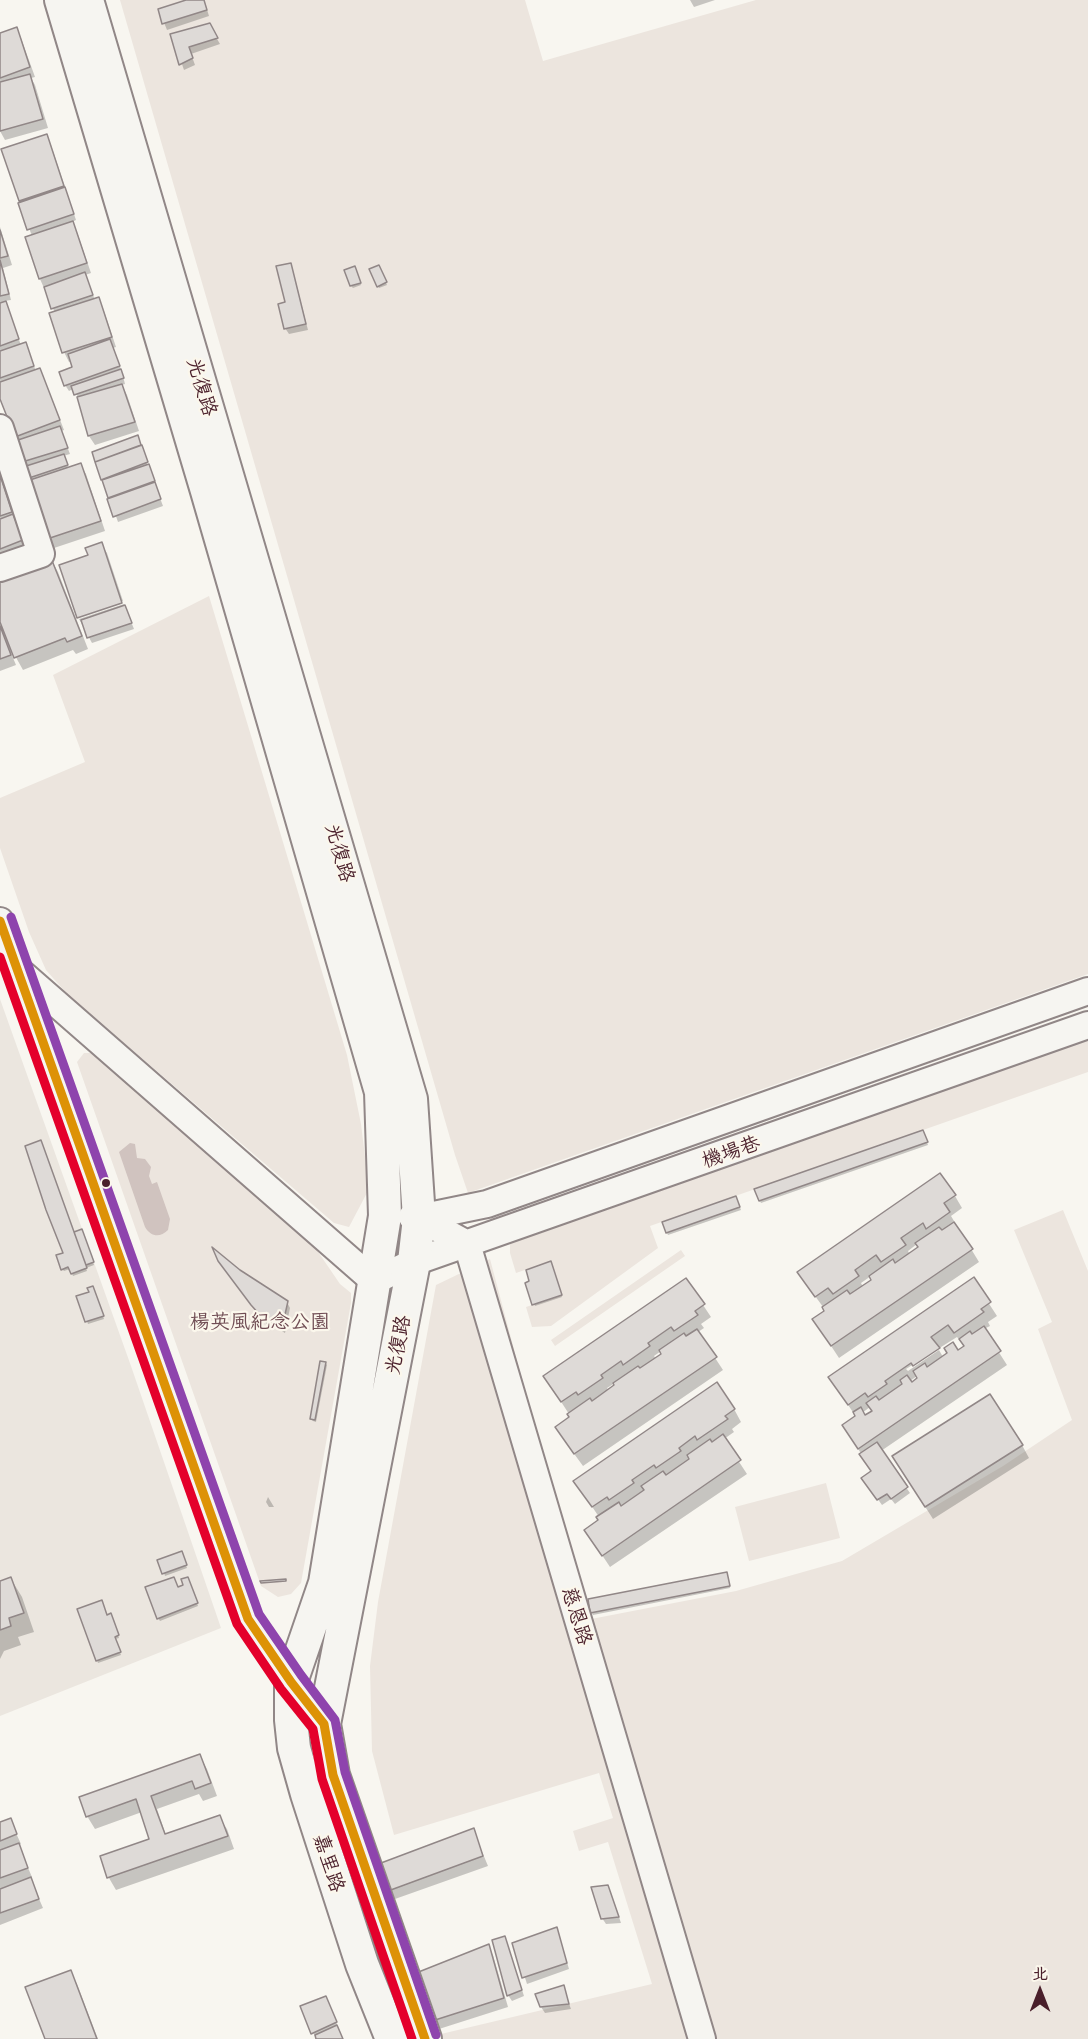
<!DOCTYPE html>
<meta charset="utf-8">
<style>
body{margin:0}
#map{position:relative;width:1088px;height:2039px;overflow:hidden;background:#f8f6f0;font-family:Mali,"LXGW WenKai TC",sans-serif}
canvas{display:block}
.north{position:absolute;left:1010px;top:1961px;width:60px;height:60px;-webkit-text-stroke:4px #fbf7ec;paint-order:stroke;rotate:0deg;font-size:16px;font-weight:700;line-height:24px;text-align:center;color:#4a1f2b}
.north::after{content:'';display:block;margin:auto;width:21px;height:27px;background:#4a1f2b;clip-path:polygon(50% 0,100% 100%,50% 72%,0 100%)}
</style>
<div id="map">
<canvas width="1088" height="2039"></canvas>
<div class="north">北</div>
</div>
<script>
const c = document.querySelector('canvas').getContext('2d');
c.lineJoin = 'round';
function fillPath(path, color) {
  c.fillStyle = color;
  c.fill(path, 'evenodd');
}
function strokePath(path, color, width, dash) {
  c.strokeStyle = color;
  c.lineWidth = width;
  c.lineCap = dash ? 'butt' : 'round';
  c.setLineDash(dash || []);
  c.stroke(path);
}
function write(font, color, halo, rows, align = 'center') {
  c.font = font + ' Mali,"LXGW WenKai TC",sans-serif';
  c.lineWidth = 4.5;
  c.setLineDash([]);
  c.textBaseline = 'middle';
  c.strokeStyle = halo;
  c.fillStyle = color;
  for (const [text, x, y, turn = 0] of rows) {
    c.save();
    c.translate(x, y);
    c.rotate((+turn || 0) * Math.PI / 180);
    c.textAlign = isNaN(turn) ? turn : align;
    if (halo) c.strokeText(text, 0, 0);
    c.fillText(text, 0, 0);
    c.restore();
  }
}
const built = new Path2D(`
 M0,999L131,1366L221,1628L0,1716Z`);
const green = new Path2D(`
 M120,0H525L543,61L756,0H1088V974L468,1193L455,1155Z
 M209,596L347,1055L361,1124L369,1189L349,1227L334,1223L68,995L46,970L29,932L0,848V798L85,762L53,675Z
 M1088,1038V1072L650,1226L658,1248L551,1326L532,1327L526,1307L562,1295L551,1261L516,1273L510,1253V1242Z
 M84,1053H91L312,1243L340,1284L351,1293V1303L301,1583L291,1594L278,1597L261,1586L77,1062Z
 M1063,1210L1088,1271V2039H443L441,2034L652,1984L608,1842L579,1851L573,1831L613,1818L599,1773L394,1835L372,1751L370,1666L378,1602L436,1285L490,1259L586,1620L736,1591L842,1561L1003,1466L1072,1420L1038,1329L1052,1322L1014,1230Z
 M681,1250L685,1256L555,1346L551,1340Z
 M826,1483L840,1538L749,1561L735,1507Z`);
const water = new Path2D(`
 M130,1143L135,1144L137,1158L145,1159L151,1167L149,1176L152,1184L157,1182L170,1219L168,1230C160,1238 151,1237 145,1227L119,1152Z`);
const shadow = new Path2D(`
 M191,0H204L209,16L167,30L159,10Z
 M690,0H715L694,7Z
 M209,25L220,44L191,54L195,65L184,70L172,35Z
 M16,29L21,38L35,77L31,78L35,85L48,128L5,140L0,131V34Z
 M46,136L51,145L76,220L72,222L77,232L91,273L85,275L95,300L98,299L103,308L116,347L113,348L122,372L125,384L122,385L127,395L139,431L95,445L89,436L80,400L73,389L69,391L65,385L74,368L72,361L69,362L64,352L55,313L40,279L27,238L32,236L20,204H22L20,200Z
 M0,227L12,265L3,268L11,300L4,301L21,345L25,344L36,371L39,369L44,379L64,430L61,431L70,454L63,456L69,469L80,465L86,474L105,531L54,548L48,539L29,482L19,441L0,394Z
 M290,265L293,271L308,330L289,334L285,328Z
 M378,267L387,285L379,288L371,270Z
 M356,270L361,285L353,288L351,286Z
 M137,437L163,506L118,522L94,453Z
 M0,473L25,547L0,556Z
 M101,544L107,553L123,601L78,616L90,556Z
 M51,559L58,572L88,649L76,654L73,650L23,670L13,652L11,653L16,665L0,671V579Z
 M124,604L134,629L92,643L79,619Z
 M924,1134L928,1145L761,1203L760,1201Z
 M955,1196L962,1208L951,1216L979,1262L839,1358L814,1320L826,1311L807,1285ZM917,1244L920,1248L910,1255L908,1251ZM871,1276L873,1280L863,1287L861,1283Z
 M737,1200L741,1210L668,1235L667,1233Z
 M73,1233H83L94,1265L86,1268L87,1271L73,1276L70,1269L64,1271L62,1269L65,1253Z
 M551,1265L562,1297L535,1306L534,1304Z
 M224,1267L239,1271L287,1302L290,1308L285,1333L275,1327L272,1329L256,1311Z
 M973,1279L997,1316L988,1322L990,1326L984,1329L1007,1365L881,1451L910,1493L895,1504L891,1499L882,1505L867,1484L873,1472L851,1438L856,1417L830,1377ZM957,1337L965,1347L958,1352L943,1357L939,1350L908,1371L906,1369ZM917,1376L919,1379L911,1384L910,1381ZM870,1407L873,1412L865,1417L862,1413Z
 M94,1290L104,1319L88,1324L78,1297Z
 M703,1305L711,1317L701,1324L704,1328L698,1332L723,1370L583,1466L564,1440L571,1418L569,1414L545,1377ZM661,1351L663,1354L656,1359L654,1356ZM618,1381L620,1383L609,1391L607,1388Z
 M325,1363L327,1365L316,1422L313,1421L311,1419Z
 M734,1409L741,1422L732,1429L734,1432L724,1439L747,1474L610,1567L594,1543L600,1521L599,1517L575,1481Z
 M1022,1445L1029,1458L933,1519L901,1469Z
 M268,1497L274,1507H269L266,1502Z
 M182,1555L187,1568L165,1576L164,1573Z
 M727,1574L730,1588L593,1615L592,1613Z
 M11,1579L22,1597L34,1632L18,1637L21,1645L4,1651L0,1659V1582Z
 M189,1581L198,1606L160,1621L158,1618L178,1589Z
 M107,1616L112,1618L119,1638L115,1639L121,1655L98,1663L97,1660Z
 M200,1756L207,1769L217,1796L203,1801L199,1794L157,1809L166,1835L219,1817L227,1829L234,1849L116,1890L109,1878L102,1857L151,1840L142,1812L95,1829L87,1816Z
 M10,1820L21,1844L18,1845L32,1877L30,1878L43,1908L0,1925V1824Z
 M473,1830L488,1866L395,1899L390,1890Z
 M607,1887L611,1893L621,1923L606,1924L602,1918Z
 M557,1928L569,1969L527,1984L514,1943Z
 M505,1938L524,1996L512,2001L508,1995Z
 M488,1946L493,1955L508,2007L439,2029L434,2020Z
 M70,1971L77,1984L98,2039H47Z
 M563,1987L571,2009L545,2013L541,2007Z
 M328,2003L339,2029L343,2039H316L302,2006Z`);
const building = new Path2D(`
 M186,0H204L207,10L162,24L158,9Z
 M210,23L218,38L189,47L193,58L179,65L170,34Z
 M17,27L30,67L0,78V33Z
 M30,74L43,119L0,131V82Z
 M47,134L64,186L19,201L1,149Z
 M65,187L74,214L27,230L18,203Z
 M73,221L87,263L39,279L25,237Z
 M0,230L8,256L0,258Z
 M0,260L9,294L0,296Z
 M291,263L306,324L284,329L278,304L285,302L276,266Z
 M379,265L387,282L377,287L369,269Z
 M355,266L361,283L350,286L344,270Z
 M85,272L93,295L51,309L44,287Z
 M99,297L112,337L62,353L49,313Z
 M6,301L19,339L0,346V303Z
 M110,339L120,366L64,386L59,372L72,367L68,354Z
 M26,342L34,366L0,378V351Z
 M40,368L60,420L15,437L0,399V382Z
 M121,369L124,378L74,395L71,386Z
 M122,384L135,422L88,436L77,397Z
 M60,426L68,448L22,462L15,441Z
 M138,435L141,445L95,462L92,452Z
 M142,445L148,462L101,480L95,462Z
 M64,454L68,465L26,479L23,467Z
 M81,463L101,521L47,539L27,481Z
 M149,464L155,481L108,498L102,480Z
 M0,475L12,512L0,516Z
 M155,482L161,499L113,517L107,499Z
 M13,514L23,540L0,549V519Z
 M102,542L122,603L77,618L59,565L88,555L85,548Z
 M51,558L82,636L67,642L65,638L14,658L0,622V577Z
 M125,605L132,623L87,638L81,620Z
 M0,626L11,655L0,659Z
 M923,1130L928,1142L759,1201L754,1189Z
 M41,1140L87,1268L71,1274L68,1267L61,1270L56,1255L63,1253L46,1210L25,1146Z
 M940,1173L956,1195L944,1203L950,1212L926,1229L923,1223L901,1238L906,1245L881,1262L876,1255L855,1270L859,1276L833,1294L828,1288L815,1297L797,1272Z
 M736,1196L740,1207L666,1233L662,1222Z
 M954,1222L973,1249L831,1346L812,1319L824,1311L822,1307L847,1290L850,1294L871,1280L869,1276L893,1259L895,1263L918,1247L915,1243L939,1227L942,1230Z
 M82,1229L94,1262L86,1265L74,1232Z
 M212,1247L240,1270L288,1301L282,1328L271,1321L268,1324L251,1305L218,1261Z
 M551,1261L562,1295L532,1305L525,1283L529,1281L526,1270Z
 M974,1277L991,1302L981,1309L984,1312L954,1333L948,1325L931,1337L940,1348L913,1366L911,1363L885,1381L887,1384L868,1397L865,1393L848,1405L828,1377Z
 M686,1278L705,1304L695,1311L698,1315L674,1331L671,1327L648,1343L650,1346L623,1365L621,1361L601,1375L603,1378L578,1395L576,1392L561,1402L543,1376Z
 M93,1286L104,1316L85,1322L76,1296L89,1292L87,1288Z
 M984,1326L1001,1351L858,1449L842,1425L855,1416L853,1412L861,1407L865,1415L872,1411L866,1403L876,1396L879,1400L902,1384L900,1380L907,1375L912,1382L917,1378L913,1371L925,1363L927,1367L947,1353L944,1348L953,1342L958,1350L964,1346L959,1339L970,1331L972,1334Z
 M697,1329L717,1357L574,1454L555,1427L569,1417L567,1414L590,1398L592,1401L614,1385L613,1383L638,1366L640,1368L661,1354L659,1350L684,1333L686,1336Z
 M320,1361L326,1362L315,1420L310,1419Z
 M717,1382L735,1409L725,1416L728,1419L697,1440L695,1436L679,1448L681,1451L656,1468L654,1465L632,1480L634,1483L609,1500L607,1497L592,1507L573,1481Z
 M990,1394L1023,1445L925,1507L892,1456Z
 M723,1434L741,1460L602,1556L584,1530L598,1520L596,1517L619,1502L621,1506L644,1490L641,1486L663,1471L666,1475L689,1459L687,1455L710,1439L712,1442Z
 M877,1442L908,1487L891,1499L887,1494L877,1500L861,1478L871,1471L859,1454Z
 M182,1551L187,1565L162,1574L157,1560Z
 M727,1572L730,1586L590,1613L588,1599Z
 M11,1577L24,1613L9,1618L11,1626L0,1630V1581Z
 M174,1577L178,1587L183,1585L181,1579L188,1577L198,1603L157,1619L145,1587Z
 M286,1579V1581L261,1583L260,1581Z
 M102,1600L107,1615L111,1613L119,1635L115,1637L121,1652L96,1661L77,1609Z
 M200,1754L211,1783L195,1789L192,1781L151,1796L165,1834L220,1815L228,1836L107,1878L100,1856L149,1839L136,1799L86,1817L79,1797Z
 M11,1818L17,1834L0,1841V1822Z
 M474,1828L483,1856L388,1891L381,1863Z
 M19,1843L28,1868L0,1878V1850Z
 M31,1877L39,1899L0,1913V1889Z
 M608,1885L619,1917L601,1919L591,1887Z
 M557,1927L567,1963L522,1978L512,1943Z
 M505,1936L522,1990L507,1996L492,1940Z
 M489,1944L504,1998L432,2021L416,1973Z
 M71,1970L97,2039H45L25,1987Z
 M564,1985L569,2004L540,2007L535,1994Z
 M326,1996L337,2022L311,2034L300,2006Z
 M337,2025L343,2039H316L315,2035Z`);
const minor = new Path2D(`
 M0,428L41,554L0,568
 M0,921L248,1619L291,1682L324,1724
 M18,970L374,1281L414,1262L1088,1025
 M412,1217L419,1218L487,1204L1088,991
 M419,1218L467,1244L702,2039`);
const major = new Path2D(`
 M61,0L207,491L381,1092L385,1216L325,1583L291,1682V1720L294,1748L307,1794L362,1964L392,2039
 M87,0L411,1099L419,1218L414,1262L324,1724L333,1775L425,2039`);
const bus1 = new Path2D(`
 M0,921L248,1619L291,1682L324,1724L333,1775L425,2039`);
const bus2 = new Path2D(`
 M0,957L237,1624L281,1689L313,1729L322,1779L412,2039`);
const bus3 = new Path2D(`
 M11,917L259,1614L301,1675L335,1720L345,1772L436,2035`);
const markers = [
 [106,1183,5,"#4a1f2b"]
];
const streetNames = [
 ["光復路",202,387,73],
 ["光復路",340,853,74],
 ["機場巷",731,1152,-19],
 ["光復路",398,1345,-79],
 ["慈恩路",577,1616,73],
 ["嘉里路",329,1863,72]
];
const parkNames = [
 ["楊英風紀念公園",260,1322]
];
fillPath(built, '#ebe6df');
fillPath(green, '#ece5de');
fillPath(water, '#d0c3bf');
fillPath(shadow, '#0003');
fillPath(building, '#dedad7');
strokePath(building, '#918787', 1.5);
strokePath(minor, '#918787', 30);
strokePath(major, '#918787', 36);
strokePath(minor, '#f6f5f1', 26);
strokePath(major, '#f6f5f1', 32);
strokePath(bus1, '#dd9206', 9);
strokePath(bus2, '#e4002b', 9);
strokePath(bus3, '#8e44ad', 9);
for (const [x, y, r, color] of markers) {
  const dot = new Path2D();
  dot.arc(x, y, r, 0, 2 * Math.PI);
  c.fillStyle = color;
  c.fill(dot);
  strokePath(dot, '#fbf7ec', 2);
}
write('20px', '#4a1f2b', '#fbf7ec', streetNames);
write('20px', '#704d54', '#fbf7ec', parkNames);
</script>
